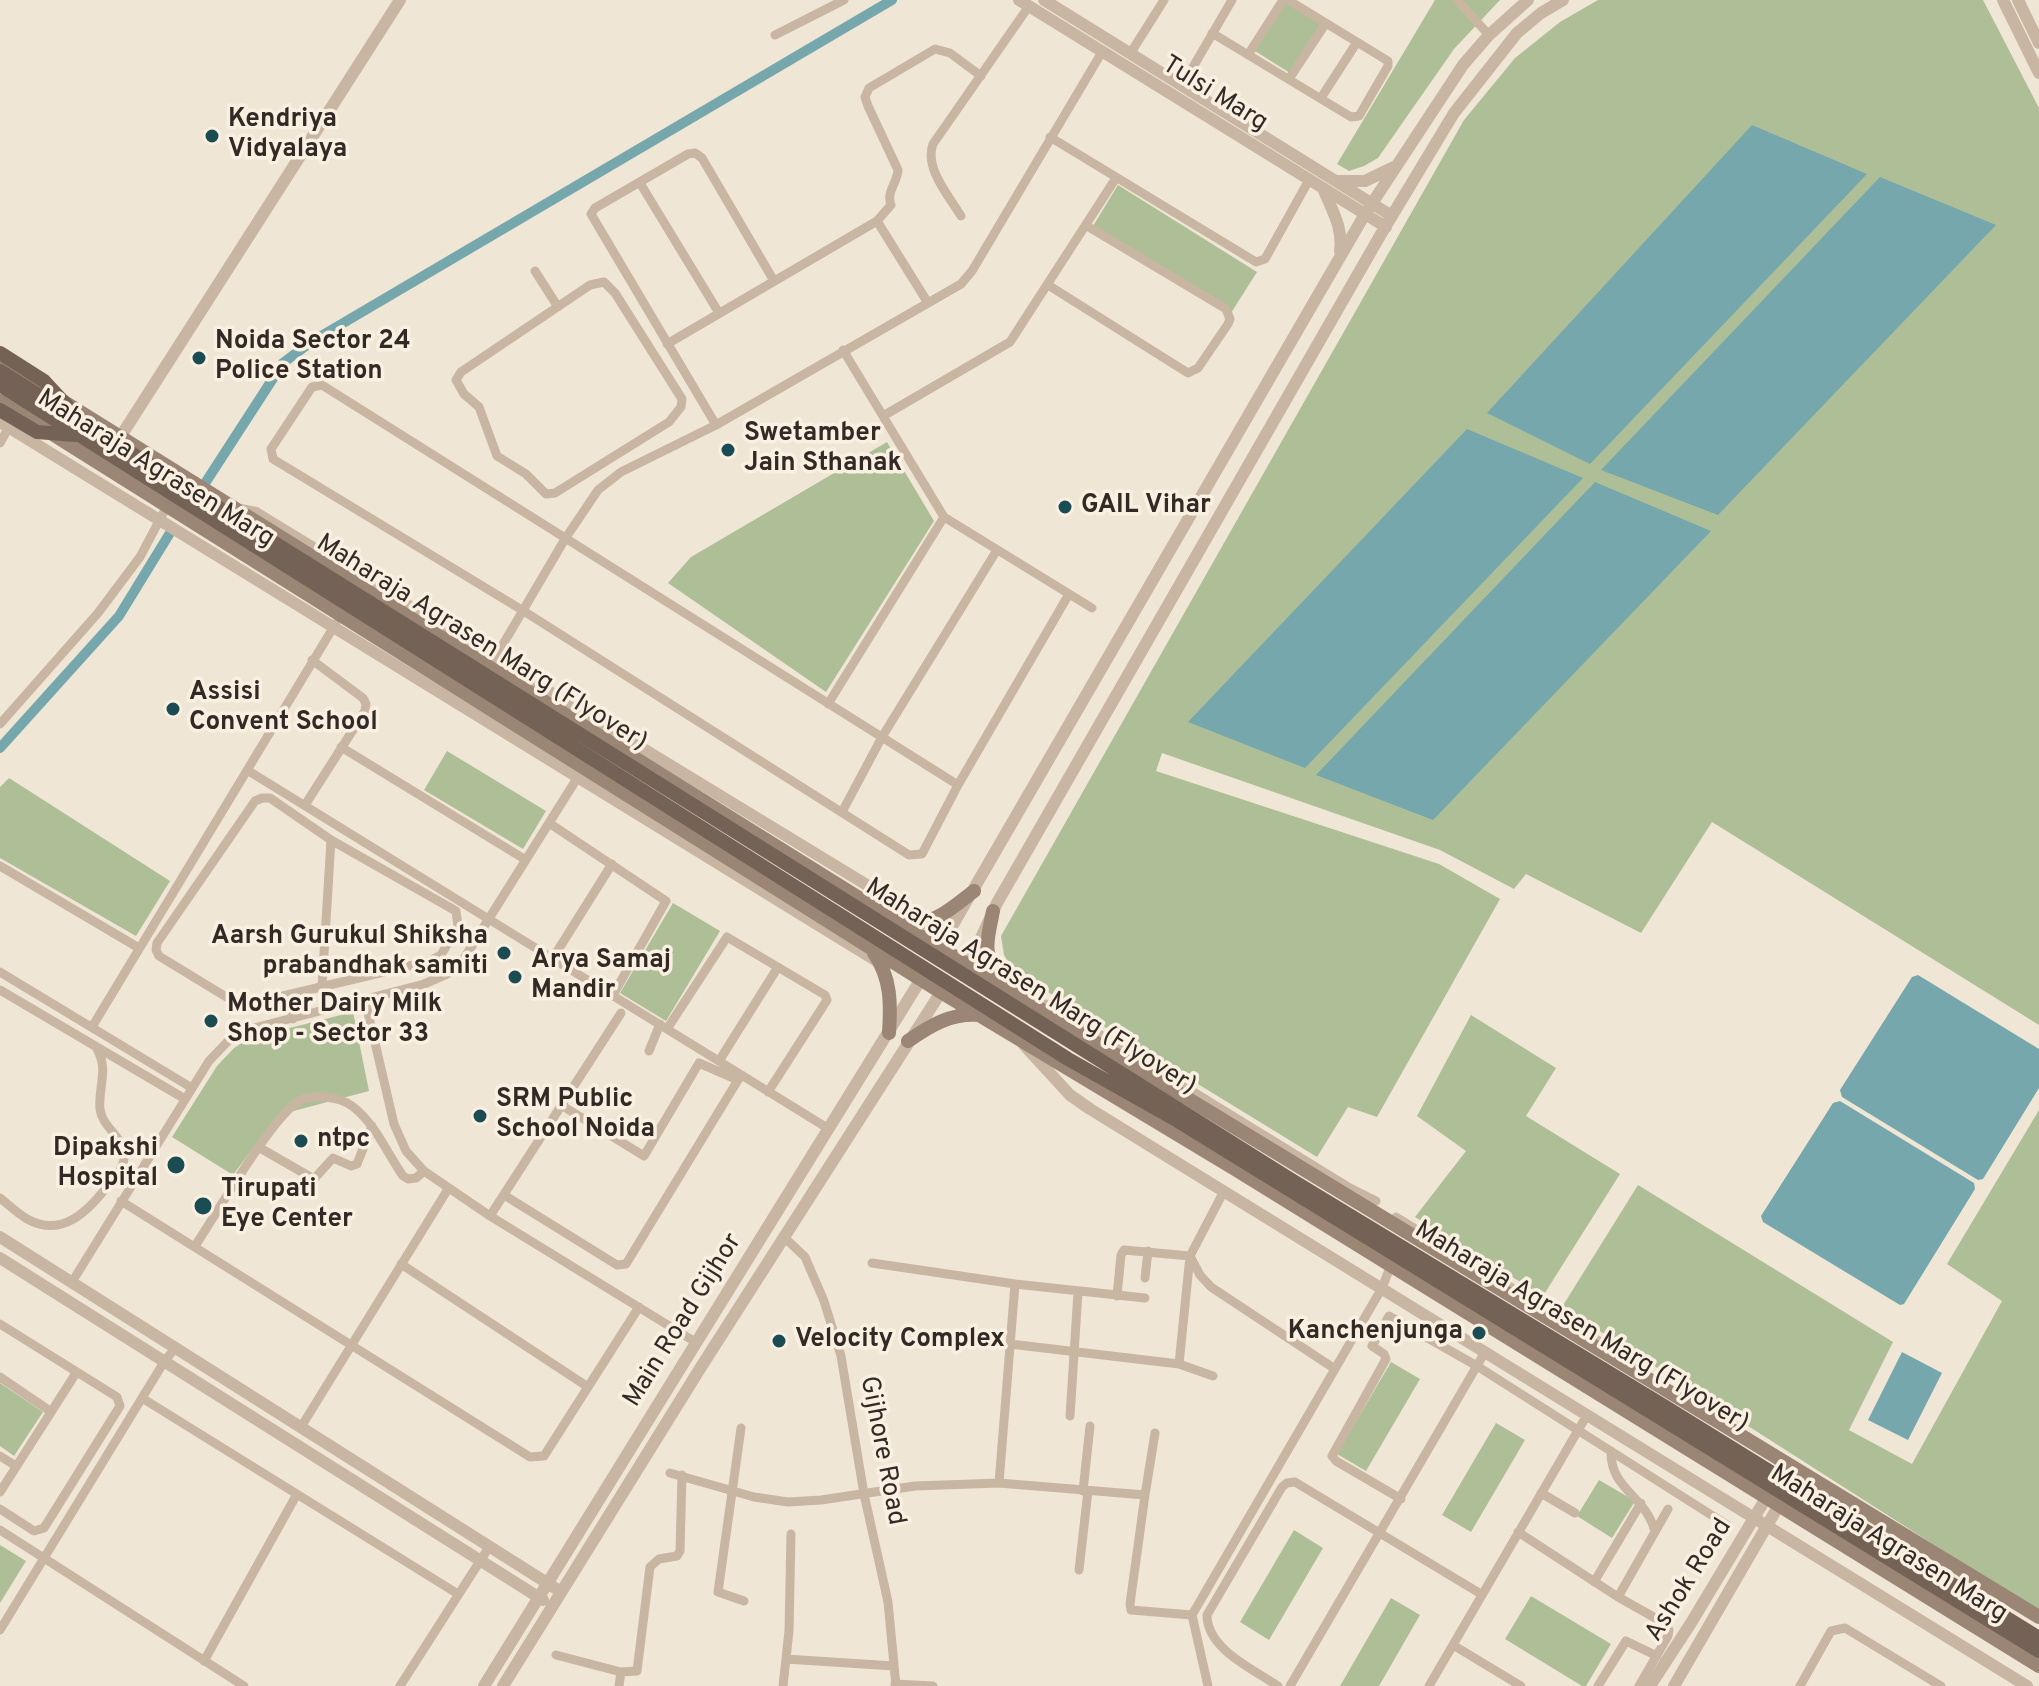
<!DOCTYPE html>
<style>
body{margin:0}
canvas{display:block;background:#f0e6d6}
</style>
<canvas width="2039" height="1686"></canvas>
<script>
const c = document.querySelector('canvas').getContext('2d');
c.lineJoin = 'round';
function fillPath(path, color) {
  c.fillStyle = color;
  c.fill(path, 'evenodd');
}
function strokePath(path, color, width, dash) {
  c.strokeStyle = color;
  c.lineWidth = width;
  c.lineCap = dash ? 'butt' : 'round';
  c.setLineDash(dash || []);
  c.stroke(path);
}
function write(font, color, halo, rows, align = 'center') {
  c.font = font + ' Overpass,sans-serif';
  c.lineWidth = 7;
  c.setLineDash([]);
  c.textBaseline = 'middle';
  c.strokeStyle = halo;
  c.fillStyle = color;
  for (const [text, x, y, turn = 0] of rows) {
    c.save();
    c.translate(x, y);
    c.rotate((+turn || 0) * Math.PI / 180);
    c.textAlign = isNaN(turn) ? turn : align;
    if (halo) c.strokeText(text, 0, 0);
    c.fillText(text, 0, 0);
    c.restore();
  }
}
const green = new Path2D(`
 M1435,0H1500L1454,49L1378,158L1364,166L1349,171L1337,164Z
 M1598,0H1983L2039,108V1025L1712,822L1641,933L1526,874L1514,889L1440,850L1162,753L1156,771L1439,864L1500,899L1377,1117L1348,1107L1317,1157L1015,972L1004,955L1001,936L1464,120L1515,58L1560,22Z
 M1286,2L1321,24L1290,73L1255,51Z
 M1118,185L1257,272L1231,313L1093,226Z
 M887,442L934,521L826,692L668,583L691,557Z
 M447,751L546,811L523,849L424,790Z
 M9,778L170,881L136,936L0,858V787Z
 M673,903L720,931L666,1021L620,993Z
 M353,1012L369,1091L286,1113L271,1124L233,1175L172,1137L217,1066L234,1048L250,1038Z
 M1471,1015L1556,1068L1526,1116L1620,1174L1543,1296L1415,1217L1466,1151L1417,1116Z
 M2039,1110V1612L1562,1307L1638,1185L1893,1342L1849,1430L1912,1464L2002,1301L1947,1264Z
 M1391,1362L1420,1379L1366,1471L1337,1454Z
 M0,1383L43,1412L14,1456L0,1446Z
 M1496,1423L1525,1440L1471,1532L1442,1515Z
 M1599,1480L1635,1501L1612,1538L1577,1516Z
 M1294,1530L1323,1548L1269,1640L1240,1622Z
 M0,1545L26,1561L0,1603Z
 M1531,1596L1611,1644L1586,1686H1582L1505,1639Z
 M1391,1598L1420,1615L1379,1686H1340Z`);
const water = new Path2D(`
 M1752,125L1867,174L1590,464L1487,413Z
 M1880,177L1996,225L1718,515L1601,470Z
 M1467,429L1583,478L1305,768L1188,722Z
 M1595,482L1711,531L1433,820L1316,775Z
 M1918,975L2039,1049V1088L1983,1179L1978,1180L1842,1097L1840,1090L1912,977Z
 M1840,1101L1974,1183L1975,1189L1904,1304L1900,1305L1763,1222L1761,1216L1833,1103Z
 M1902,1352L1942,1373L1908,1440L1868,1420Z`);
const canal = new Path2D(`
 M200,491L283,363L311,342L892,0
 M0,748L119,616L170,533`);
const minor = new Path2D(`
 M1457,0L1489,35
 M1212,33L1351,117L1359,116L1388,66V61L1288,0
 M775,35L844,0
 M1130,54L1164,0
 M1248,55L1283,0
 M1289,79L1326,23
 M1182,86L1232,0
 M1321,98L1357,42
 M1050,137L1256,262L1265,259L1309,180
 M640,183L719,313
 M961,216C949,196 924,168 933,144L1029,6
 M877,221L891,205C886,191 897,184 898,170L868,106L865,97L869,88L935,49L950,53L981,76
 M535,271L558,307
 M604,282L615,293L682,399L681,407L669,422L555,493L546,494L526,474L497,456L479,407L464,394L456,380L461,372L590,285Z
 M1048,285L1188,373L1198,368L1228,324L1230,319L1226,309L1087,226
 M667,344L877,221L928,303
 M843,350L944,517L1092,608
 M883,416L1010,342L1116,178
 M716,425L591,214L595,208L688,154L695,153L702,158L774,281
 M0,443L10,425
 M492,663L565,539L598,490L621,472L716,425L961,284L972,271L1102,52
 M828,704L944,517
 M0,724L98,613L140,557L167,506
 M341,747L526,860
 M247,770L829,1129
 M958,785L322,385L312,387L271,449L273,459L522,610L909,855L922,854L958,785L1069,594
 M262,798H270L331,840L456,911L458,926L441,955L430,961L241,1006L159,956L156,950L157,943L255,801Z
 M305,805L365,711L366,704L363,698L312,660
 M842,812L882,737L997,550
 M549,823L666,901L613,995
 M0,866L139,948
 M553,958L612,864
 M0,972L192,1088
 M322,986L331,840
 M0,990L185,1099
 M287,995L293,1019
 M365,1000L394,1124L406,1151L424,1171L490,1216L697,1343
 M1037,1003L1052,1005L1350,1188L1376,1201
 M92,1027L336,623
 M667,1029L727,937L825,995L827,1000L768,1092
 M649,1051L660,1024
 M719,1061L778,967
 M561,1105L644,1156L699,1063L738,1080
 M260,1148L314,1179L333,1158L351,1166L357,1164L372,1126
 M504,1195L617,1265L626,1264L741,1075
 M0,1198C9,1205 19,1215 29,1220C62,1237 87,1212 106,1188C113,1179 124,1169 124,1157C125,1137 102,1128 100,1109C98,1087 109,1070 97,1049
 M121,1201L530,1457L544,1456L639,1307
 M490,1216L621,1013
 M1396,1217L1604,1344
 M785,1238L805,1257L824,1301L841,1356L864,1494L888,1602L896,1686
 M195,1246C216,1215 271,1118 299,1101C312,1093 340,1097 352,1106C375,1123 387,1153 403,1176L408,1179L416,1178L424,1171
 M872,1263L1015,1284
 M401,1264L588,1387
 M1145,1278L1148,1251
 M72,1282L209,1061L230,1039L254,1028L424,984L447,974L463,960L581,772
 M1117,1296L1121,1255L1124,1250L1190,1256L1200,1275L1211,1287L1335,1369
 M0,1324L117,1397L120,1406L44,1528L34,1531L0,1509
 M1010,1344L1179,1364L1213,1376
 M1179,1364L1190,1256L1224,1191
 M0,1377L50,1411
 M142,1398L458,1594
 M1070,1416L1078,1292
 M301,1427L448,1189
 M741,1428L718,1592L744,1601
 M1611,1451C1610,1490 1646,1495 1655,1532
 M0,1456L16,1466
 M670,1473L754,1497L788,1502L821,1500L915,1486L999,1483L1015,1284L1145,1298
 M999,1483L1145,1495L1130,1604L1131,1610L1192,1615
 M1083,1491L1090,1426
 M0,1492L76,1373
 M1541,1493L1575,1513
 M1145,1495L1155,1433
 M1401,1499L1336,1461L1332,1456L1386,1359L1384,1354L1372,1346L1389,1316L1477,1366L1727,1525
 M0,1530L244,1686
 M1518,1532L1618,1597L1666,1624L1669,1630L1668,1636L1639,1686
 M1079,1570L1088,1491
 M1594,1582L1641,1503
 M1618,1597L1668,1509
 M0,1630L164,1362L176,1347
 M1453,1645L1521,1686
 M556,1655L621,1672
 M786,1659L894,1666
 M204,1661L297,1494
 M895,1684L933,1686
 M400,1686L489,1547
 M619,1686L621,1672L637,1671L650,1567L659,1559L677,1556L680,1551L682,1475
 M783,1686L789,1631L791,1534
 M1208,1686L1192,1615L1382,1288L1391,1265
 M1278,1686C1253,1669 1207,1649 1207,1615L1282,1487L1287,1483L1295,1482L1481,1594
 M1290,1686L1485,1352
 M1429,1686L1587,1415
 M1598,1686L1626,1641L1657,1656
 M1800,1686L1831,1631L1845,1628L1941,1686`);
const tertiary = new Path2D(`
 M1019,0L1386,227
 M1044,0L1392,216
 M2003,0L2039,73
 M2018,0L2039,43
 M1339,181H1365L1394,167
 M1323,188C1332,211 1343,226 1340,251
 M0,422L880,963
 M121,436L400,0
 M240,510L256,513L926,921
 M940,947L1365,214L1463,65L1489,35L1528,0
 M969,964L997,903L1381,234L1454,113L1517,33L1541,13L1563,0
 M1024,1045L1070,1095L1090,1109L2027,1686
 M0,1237L555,1588
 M0,1258L543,1600
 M484,1686L921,979
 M503,1686L701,1367L941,992
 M1650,1686L1691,1623L1766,1498
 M1674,1686L1779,1505`);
const secondary = new Path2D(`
 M0,362L891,918L2039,1617
 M0,401L941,992L1235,1169L2039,1666
 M993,911C987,942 981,953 1002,980
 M903,921C931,929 953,907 974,891
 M874,953C891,978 891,1003 889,1033
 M908,1041C931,1025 951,1013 979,1015`);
const primaryBridge = new Path2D(`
 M0,353L44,381L71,410
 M0,371L1293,1181L1664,1406L2039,1638
 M0,385L1068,1059L1178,1121L2039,1651
 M0,410L37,432L75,435`);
const markers = [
 [212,136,8,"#1b4c54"],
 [199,358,8,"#1b4c54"],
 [728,450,8,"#1b4c54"],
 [1065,507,8,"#1b4c54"],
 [173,709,8,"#1b4c54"],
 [504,953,8,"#1b4c54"],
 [515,977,8,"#1b4c54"],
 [211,1021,8,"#1b4c54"],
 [480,1116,8,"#1b4c54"],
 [301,1141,8,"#1b4c54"],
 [176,1165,10,"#1b4c54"],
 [203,1206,10,"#1b4c54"],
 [1479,1333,8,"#1b4c54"],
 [779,1341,8,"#1b4c54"]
];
const streetNames = [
 ["Tulsi Marg",1214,95,32],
 ["Maharaja Agrasen Marg",155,470,32],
 ["Maharaja Agrasen Marg (Flyover)",481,644,32],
 ["Maharaja Agrasen Marg (Flyover)",1030,988,32],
 ["Main Road Gijhor",684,1321,-58],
 ["Maharaja Agrasen Marg (Flyover)",1581,1328,31],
 ["Gijhore Road",881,1451,79],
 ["Maharaja Agrasen Marg",1888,1545,32],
 ["Ashok Road",1690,1581,-58]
];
const poiNames = [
 ["Kendriya",228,121],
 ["Vidyalaya",228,151],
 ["Noida Sector 24",215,343],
 ["Police Station",215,373],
 ["Swetamber",744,435],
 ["Jain Sthanak",744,465],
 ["GAIL Vihar",1081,507],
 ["Assisi",189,694],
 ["Convent School",189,724],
 ["Aarsh Gurukul Shiksha",488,938,"right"],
 ["prabandhak samiti",488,968,"right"],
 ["Arya Samaj",531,962],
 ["Mandir",531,992],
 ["Mother Dairy Milk",227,1006],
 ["Shop - Sector 33",227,1036],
 ["SRM Public",496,1101],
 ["School Noida",496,1131],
 ["ntpc",317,1141],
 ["Dipakshi",158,1150,"right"],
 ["Hospital",158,1180,"right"],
 ["Tirupati",221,1191],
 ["Eye Center",221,1221],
 ["Kanchenjunga",1463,1333,"right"],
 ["Velocity Complex",795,1341]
];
fillPath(green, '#aebf97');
fillPath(water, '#75a7ad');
strokePath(canal, '#75a7ad', 10);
strokePath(minor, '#c8b6a3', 9);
strokePath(tertiary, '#c8b6a3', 12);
strokePath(secondary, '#9b8574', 14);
strokePath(primaryBridge, '#756256', 14);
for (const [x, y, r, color] of markers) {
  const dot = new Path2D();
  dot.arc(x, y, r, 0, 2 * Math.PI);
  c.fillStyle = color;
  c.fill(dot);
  strokePath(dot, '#f9f0e2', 3);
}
write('26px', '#332a25', '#f9f0e2', streetNames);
write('bold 26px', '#332a25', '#f9f0e2', poiNames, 'left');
</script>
